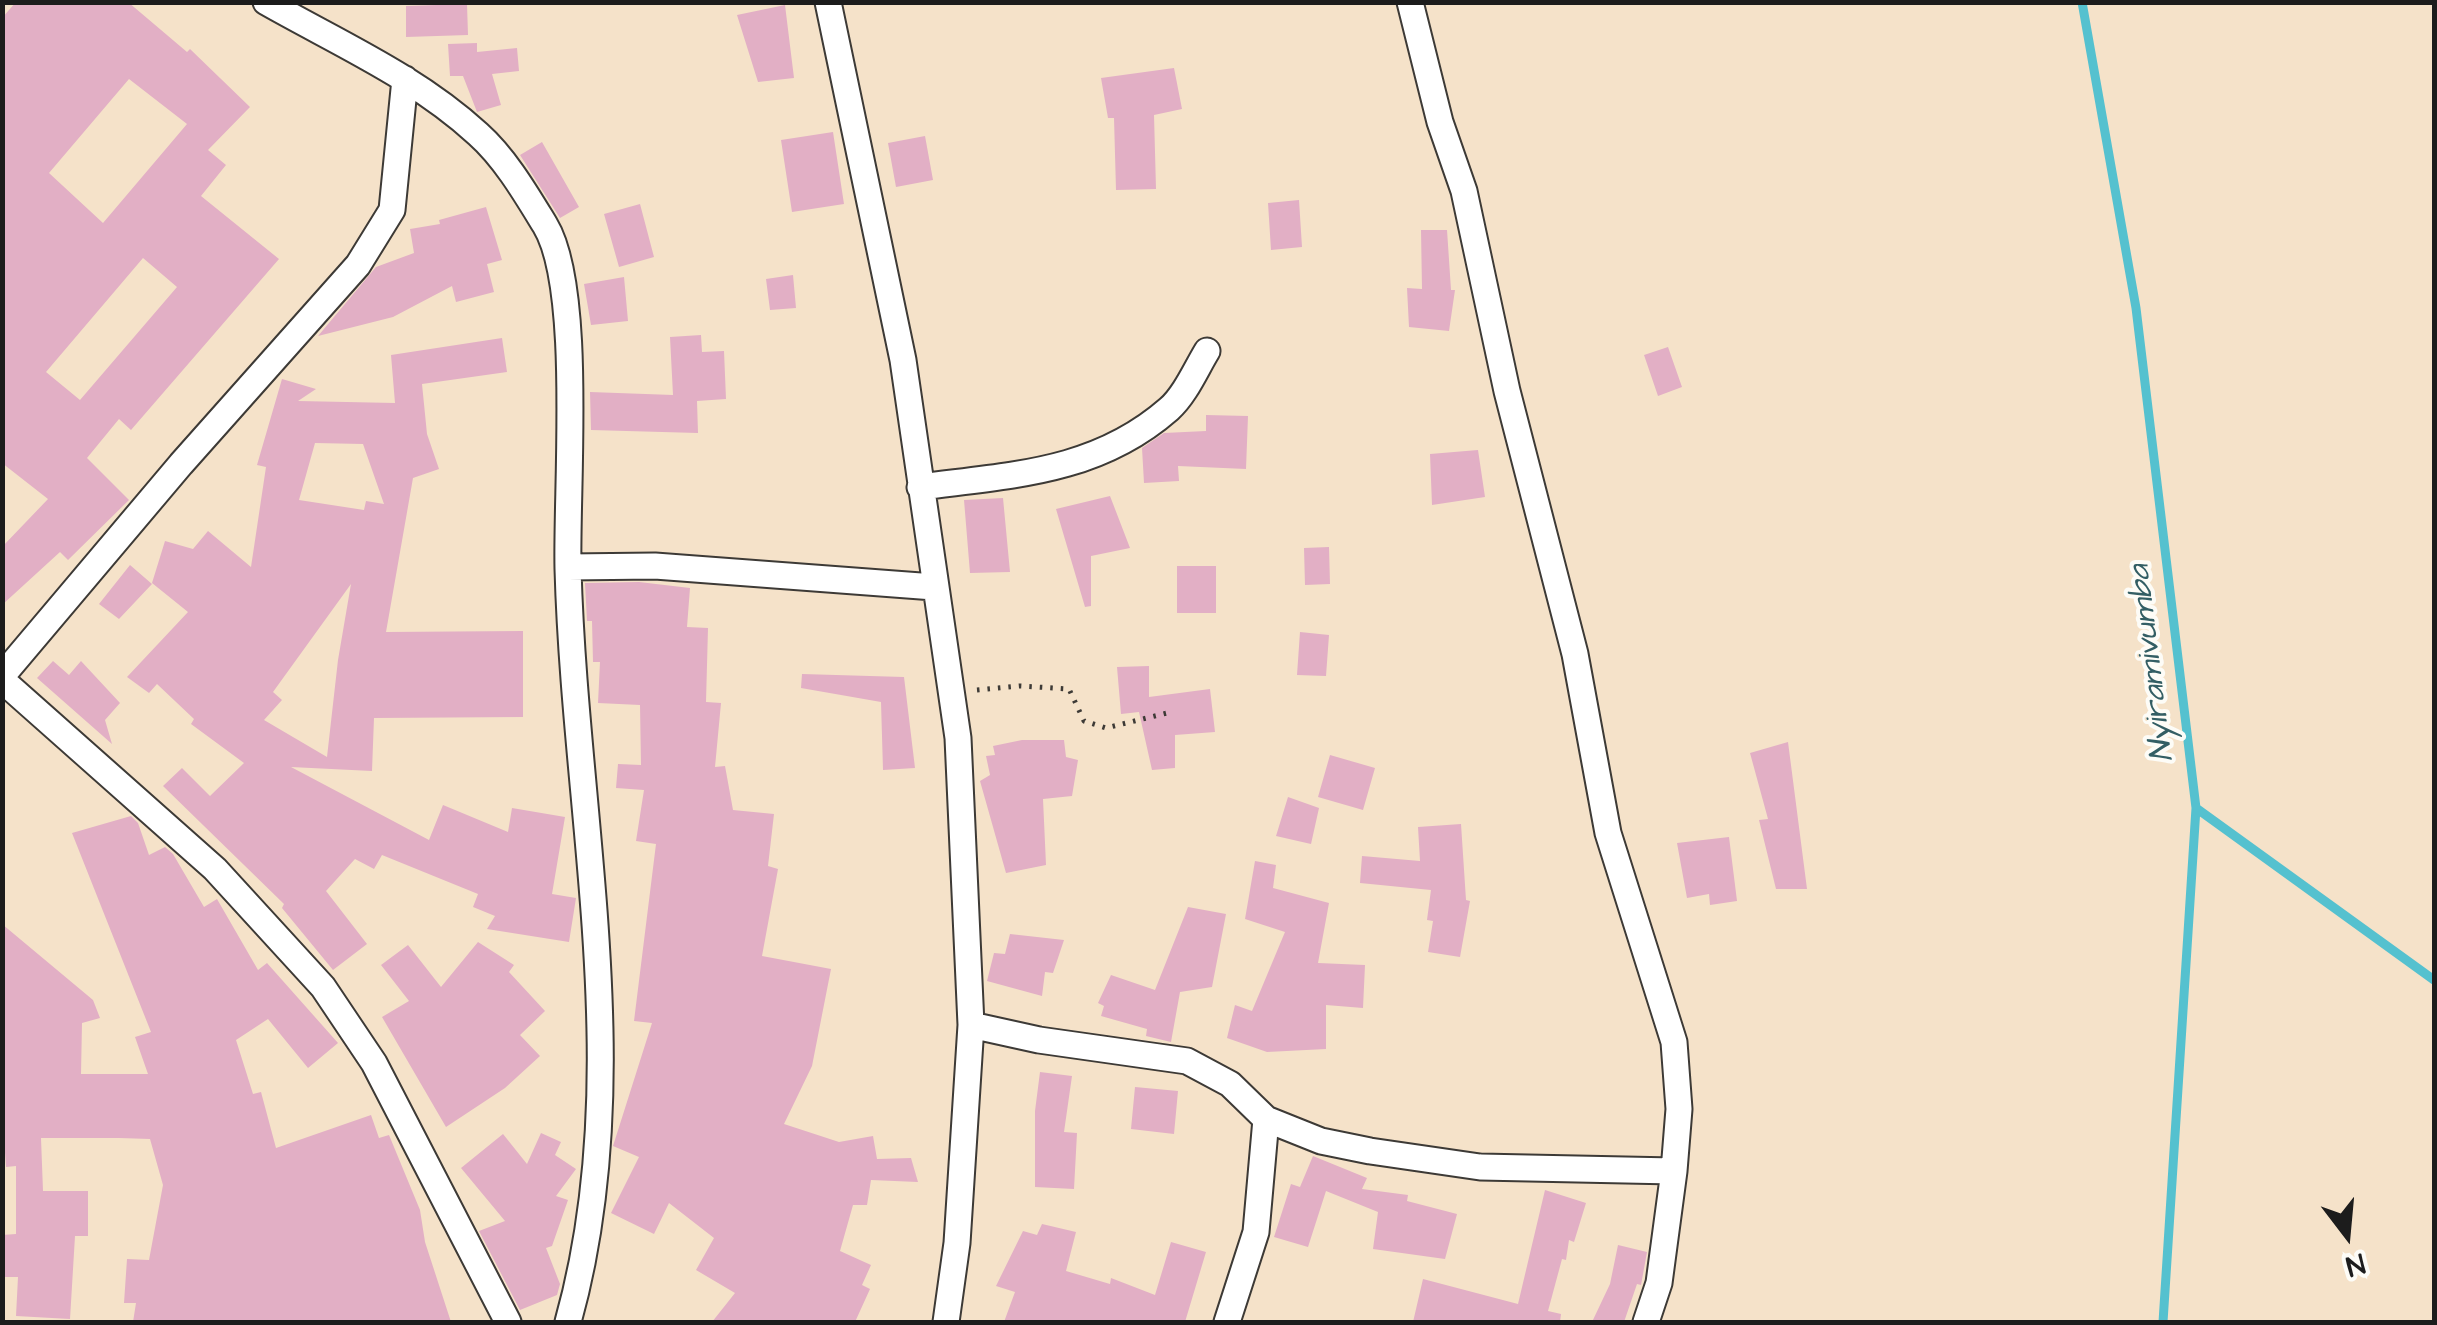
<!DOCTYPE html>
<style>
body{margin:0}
#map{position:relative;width:2437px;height:1325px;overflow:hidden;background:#f5e2c9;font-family:"Architects Daughter",sans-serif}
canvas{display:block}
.frame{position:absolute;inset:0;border:5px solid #1c1c1c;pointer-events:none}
.north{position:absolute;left:2297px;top:1185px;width:100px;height:100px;-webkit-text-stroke:8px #fdfcf7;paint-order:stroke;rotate:164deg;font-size:28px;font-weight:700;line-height:40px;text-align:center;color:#1c1c1c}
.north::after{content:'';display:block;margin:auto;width:35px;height:45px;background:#1c1c1c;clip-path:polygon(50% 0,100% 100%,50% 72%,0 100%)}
</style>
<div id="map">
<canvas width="2437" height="1325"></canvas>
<div class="frame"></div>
<div class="north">N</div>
</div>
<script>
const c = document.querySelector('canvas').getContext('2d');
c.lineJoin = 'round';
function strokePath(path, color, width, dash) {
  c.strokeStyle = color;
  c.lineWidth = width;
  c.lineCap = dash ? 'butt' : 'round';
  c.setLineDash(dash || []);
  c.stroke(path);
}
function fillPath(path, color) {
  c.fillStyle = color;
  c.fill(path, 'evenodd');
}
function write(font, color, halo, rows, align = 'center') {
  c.font = font + ' "Architects Daughter",sans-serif';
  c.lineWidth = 8;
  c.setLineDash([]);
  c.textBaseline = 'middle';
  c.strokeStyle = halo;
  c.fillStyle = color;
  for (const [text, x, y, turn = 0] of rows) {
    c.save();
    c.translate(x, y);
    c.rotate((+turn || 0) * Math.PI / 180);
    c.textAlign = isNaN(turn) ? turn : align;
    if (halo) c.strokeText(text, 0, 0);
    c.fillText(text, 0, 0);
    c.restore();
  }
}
const stream = new Path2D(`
 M2082,2L2136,308L2196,808L2163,1322
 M2196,808L2434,980`);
const building = new Path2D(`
 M16,2H128L187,52L190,49L250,107L208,150L226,165L201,196L279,259L131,430L119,419L87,458L129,500L68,560L60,552L2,605V547L48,499L2,463V18ZM129,79L187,124L103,223L49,173ZM143,258L177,287L80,400L46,372Z
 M467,4L468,35L406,37V6Z
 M785,5L794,78L758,82L737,15Z
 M477,43V52L517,48L519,71L492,74L501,105L477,112L463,76H450L448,44Z
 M1174,68L1182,109L1154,115L1156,189L1116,190L1114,118H1108L1101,78Z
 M833,132L844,204L792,212L781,140Z
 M925,136L933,180L896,187L888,143Z
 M542,142L579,207L560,218L520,155Z
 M1299,200L1302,247L1271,250L1268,203Z
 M640,204L654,257L619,267L604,214Z
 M486,207L502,260L487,264L494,292L456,302L452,286L393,317L318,336L376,267L414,253L410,229L440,224L439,220Z
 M1421,230H1447L1451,290H1455L1449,331L1409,327L1407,288L1422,289Z
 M793,275L796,308L770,310L766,279Z
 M624,277L628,321L591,325L584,284Z
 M701,335L702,352L724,351L726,399L697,401L698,433L591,430L590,392L673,395L670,337Z
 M502,338L507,372L422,384L427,434L439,469L413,478L386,632L523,631V717L374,718L372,771L291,767L429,840L443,805L508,832L512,808L565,817L552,894L576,898L569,942L487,929L495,916L473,907L478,894L382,855L374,869L355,859L326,891L367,944L333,970L282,908L284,904L163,786L182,768L210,796L244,763L191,724L194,719L157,684L149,693L127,677L188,612L152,583L165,541L193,549L208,531L251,567L266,467L257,465L282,379L316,389L298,401L395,403L391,355ZM315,443L363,444L384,504L366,501L364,510L299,500ZM351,584L338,660L327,757L264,720L282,700L273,692Z
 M1668,347L1682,387L1658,396L1644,355Z
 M1206,415L1248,416L1246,469L1178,466L1179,481L1144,483L1142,448L1164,433L1206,431Z
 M1478,450L1485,497L1432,505L1430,454Z
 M1110,496L1130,548L1091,556V606L1085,607L1056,509Z
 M1003,498L1010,572L970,573L964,500Z
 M1329,547L1330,584L1305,585L1304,548Z
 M130,565L152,584L119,619L99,604Z
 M1177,566H1216V613H1177Z
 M639,582L690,588L687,627L708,628L706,702L721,703L715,767L725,766L733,810L774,814L768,866L778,869L762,956L831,969L812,1066L784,1124L839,1142L873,1136L877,1159L911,1158L918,1182L871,1180L867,1205H853L840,1251L871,1265L862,1285L870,1289L855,1322H712L735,1293L696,1270L714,1238L669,1203L654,1234L611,1213L639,1157L613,1146L652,1023L634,1021L656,844L636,841L644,790L616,788L618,764L641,765L640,705L598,703L600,662H593L592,621H587L585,583Z
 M1300,632L1329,635L1326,676L1297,675Z
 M53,661L69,675L81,661L120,703L105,720L112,744L37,678Z
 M1149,666V697L1210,689L1215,732L1175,735V768L1152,770L1139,712L1121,714L1117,667Z
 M802,674L904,677L915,768L883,770L881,702L801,688Z
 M1022,740H1064L1066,757L1078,760L1072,796L1043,799L1046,865L1006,873L980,781L990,775L986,756L995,755L993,746Z
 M1788,742L1807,889H1776L1759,820L1768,819L1750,753Z
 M1330,755L1375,768L1363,810L1318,797Z
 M1288,797L1319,808L1311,844L1276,836Z
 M131,816L138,823L149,855L165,847L173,854L204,907L217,899L258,970L267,963L338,1043L308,1068L268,1019L236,1040L253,1094L261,1092L276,1148L371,1115L379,1138L389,1135L420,1210L425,1242L451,1322H133L136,1303H124L127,1259L149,1260L163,1185L150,1139L119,1138H41L43,1191H88V1236H75L70,1319L16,1316L18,1277H2V1235L16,1234V1166L6,1167L2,1109V924L93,1000L100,1018L82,1023L81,1074H148L135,1037L151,1032L72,833Z
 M1461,824L1466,900L1470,901L1460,957L1428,952L1433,921L1427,920L1431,890L1360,883L1362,856L1420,861L1418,827Z
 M1729,837L1737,901L1710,905L1709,894L1687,898L1677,843Z
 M1255,861L1276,865L1273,888L1329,903L1318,963L1365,965L1363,1008L1326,1005V1049L1267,1052L1227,1038L1235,1005L1252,1011L1285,932L1245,919Z
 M1188,907L1226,914L1212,987L1180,992L1171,1042L1146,1036L1147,1029L1101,1016L1104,1006L1098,1003L1111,975L1155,990Z
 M1010,934L1064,940L1053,973L1045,972L1042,996L987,981L994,953L1005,954Z
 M478,942L514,965L509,972L545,1011L520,1035L540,1056L505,1088L446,1127L382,1017L409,1001L381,965L408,945L441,987Z
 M1040,1072L1072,1076L1064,1132L1077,1133L1074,1189L1035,1187V1111Z
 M1135,1087L1178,1091L1174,1134L1131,1129Z
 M541,1133L561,1142L555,1155L576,1169L556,1196L568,1200L552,1246L546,1248L560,1284L557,1295L520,1310L479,1231L505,1221L461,1168L503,1134L527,1164Z
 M1313,1156L1367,1178L1362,1189L1408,1195L1407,1201L1457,1214L1445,1259L1373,1249L1378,1212L1326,1191L1308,1247L1274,1237L1291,1184L1300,1187Z
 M1545,1190L1586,1203L1574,1242L1569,1240L1566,1260L1562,1259L1548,1311L1561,1314L1560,1322H1413L1423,1279L1518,1304Z
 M1042,1224L1076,1232L1066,1271L1110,1284L1111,1278L1155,1295L1171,1242L1206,1252L1185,1322H1004L1015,1292L996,1286L1023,1231L1037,1235Z
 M1618,1245L1647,1252L1641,1285L1637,1284L1624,1322H1592L1610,1284Z`);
const path = new Path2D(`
 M977,690L1020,686L1069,689L1084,721L1106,728L1167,713`);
const street = new Path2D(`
 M266,2C338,43 416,77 478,134C505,158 526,194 545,225C583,287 566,488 568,569C575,820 637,1075 568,1322
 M828,2L903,360L958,738L971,1025L957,1243L946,1322
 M1410,2L1440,122L1464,191L1507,391L1575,654L1608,833L1674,1042L1679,1109L1674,1171L1659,1283L1646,1322
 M920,487C1011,475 1096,473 1169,409C1185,395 1196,369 1207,351
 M568,567L655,566L934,587
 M2,676L181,464L358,265L392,210L405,79
 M2,680L215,869L323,987L374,1063L508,1322
 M971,1025L1039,1040L1187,1061L1230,1084L1266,1119L1321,1141L1370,1151L1480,1167L1674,1171
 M1227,1322L1256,1232L1266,1119`);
const waterNames = [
 ["Nyiramivumba",2153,663,-97]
];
strokePath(stream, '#55c1cf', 9);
fillPath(building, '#e2afc5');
strokePath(street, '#3d3a36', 29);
strokePath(path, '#3d3a36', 5, [2.5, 8]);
strokePath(street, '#fff', 25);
write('italic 32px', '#335e64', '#fdfcf7', waterNames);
</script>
